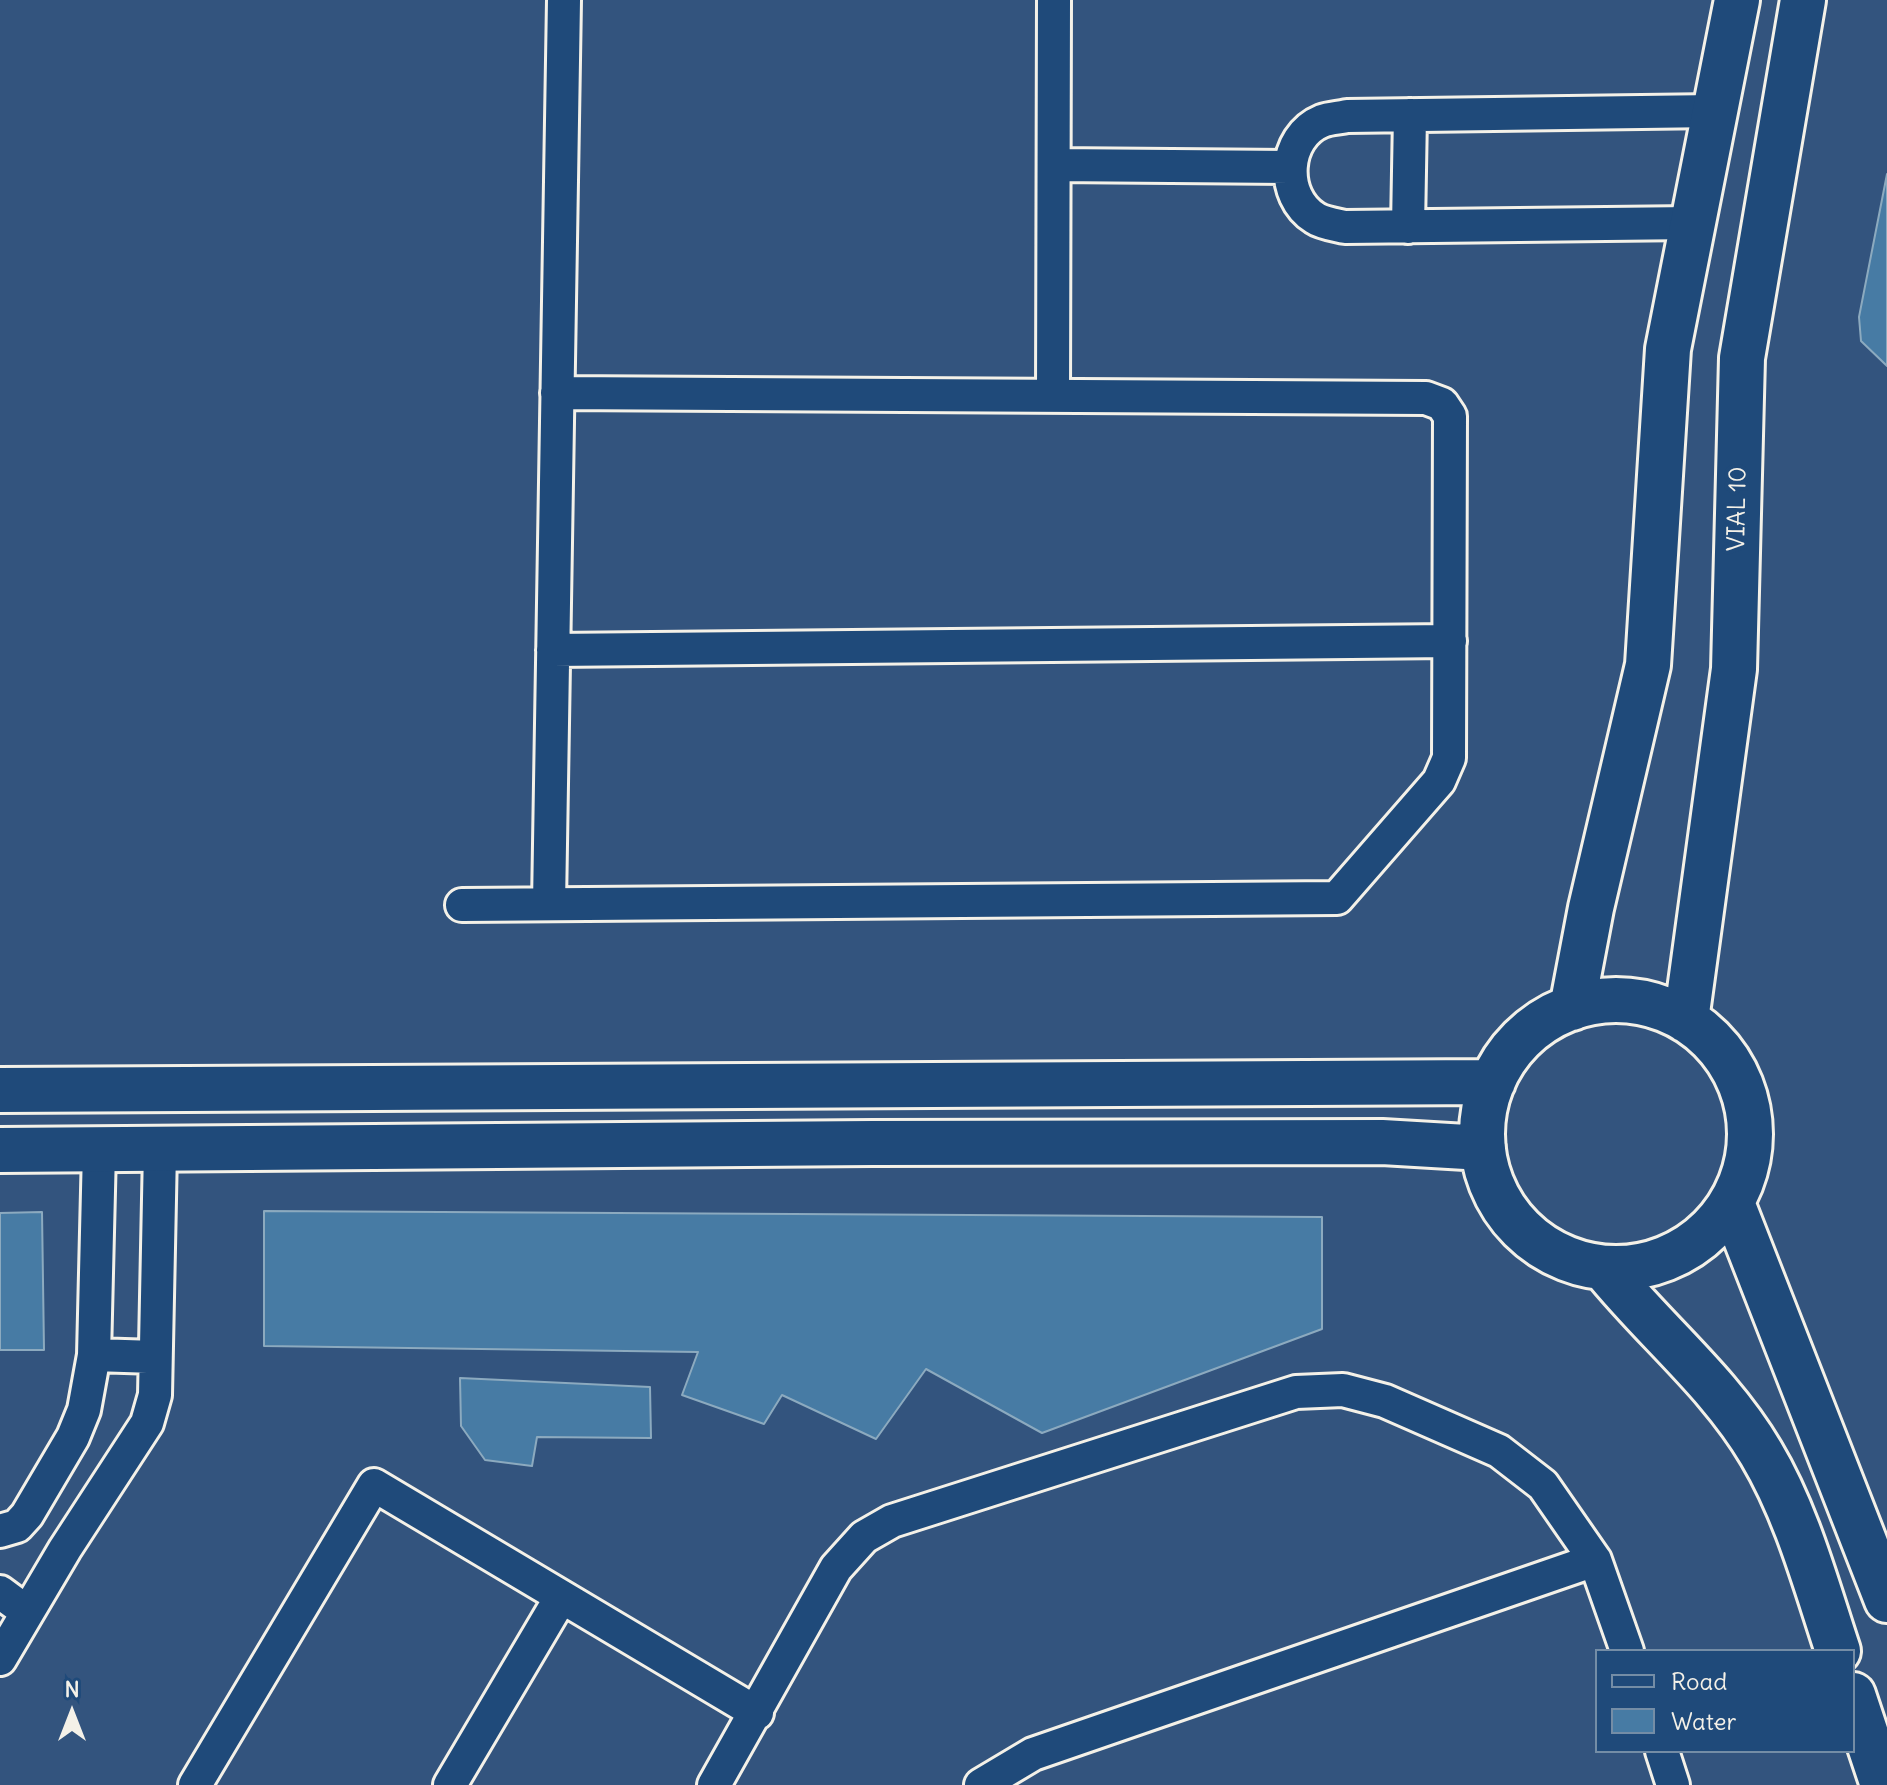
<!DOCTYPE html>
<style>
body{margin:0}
#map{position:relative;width:1887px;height:1785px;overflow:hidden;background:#33547e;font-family:Delius,sans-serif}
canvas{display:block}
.legend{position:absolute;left:1595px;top:1649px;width:260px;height:104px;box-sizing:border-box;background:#1f4a7a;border:2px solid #748da6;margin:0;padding:10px 14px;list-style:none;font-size:24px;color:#f4f1e8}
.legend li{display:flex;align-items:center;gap:16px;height:40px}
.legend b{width:40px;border:2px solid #748da6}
.north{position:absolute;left:32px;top:1673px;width:80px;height:80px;-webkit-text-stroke:6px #1f4a7a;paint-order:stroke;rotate:0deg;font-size:22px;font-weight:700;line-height:32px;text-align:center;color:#f4f1e8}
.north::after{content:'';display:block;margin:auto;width:28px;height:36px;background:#f4f1e8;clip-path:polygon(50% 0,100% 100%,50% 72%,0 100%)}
</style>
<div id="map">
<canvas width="1887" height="1785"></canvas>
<ul class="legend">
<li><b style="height:10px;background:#1f4a7a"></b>Road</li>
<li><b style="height:22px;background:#477ba4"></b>Water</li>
</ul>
<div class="north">N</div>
</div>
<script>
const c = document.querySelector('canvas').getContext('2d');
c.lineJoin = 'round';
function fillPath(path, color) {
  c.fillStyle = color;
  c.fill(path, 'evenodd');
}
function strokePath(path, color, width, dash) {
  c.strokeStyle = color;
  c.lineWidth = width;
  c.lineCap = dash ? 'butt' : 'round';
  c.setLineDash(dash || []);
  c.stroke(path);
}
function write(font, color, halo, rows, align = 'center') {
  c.font = font + ' Delius,sans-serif';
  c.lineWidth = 8;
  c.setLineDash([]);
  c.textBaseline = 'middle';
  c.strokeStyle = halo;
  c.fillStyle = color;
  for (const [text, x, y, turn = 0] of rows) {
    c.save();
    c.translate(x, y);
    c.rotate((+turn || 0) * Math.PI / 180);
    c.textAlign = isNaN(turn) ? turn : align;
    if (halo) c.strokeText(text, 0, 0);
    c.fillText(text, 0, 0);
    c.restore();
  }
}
const water = new Path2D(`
 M1887,174V366L1861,341L1859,317Z
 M264,1211L1322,1217V1329L1042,1433L926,1369L876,1439L782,1395L764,1424L682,1395L698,1352L264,1346Z
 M42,1212L44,1350H0V1213Z
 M460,1378L650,1387L651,1438L537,1437L532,1466L485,1460L461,1426Z`);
const street = new Path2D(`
 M1054,165L1289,167
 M1693,223L1345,227C1336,225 1322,223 1315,218C1280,196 1283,137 1322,121C1330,118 1339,118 1347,116L1715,111
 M1408,227L1410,115
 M1053,396L1054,0
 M553,650L1450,641
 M549,904L564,0
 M462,905L1337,898L1439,781L1449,758L1450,416L1442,404L1426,398L557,393
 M94,1355L155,1357
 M0,1531L17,1526L27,1515L73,1437L84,1410L94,1355L99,1150
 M0,1592L27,1612
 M0,1659L65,1549L147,1423L155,1395L160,1150
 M1662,1751L1673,1785
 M195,1785L374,1485L757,1713
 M450,1785L560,1599
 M714,1785L836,1568L864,1537L892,1521L1296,1392L1343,1390L1385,1401L1499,1451L1543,1485L1595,1560L1627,1651
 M981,1785L1033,1754L1595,1560`);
const secondary = new Path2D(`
 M1482 1134a134 134 0 1 1 268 0a134 134 0 1 1-268 0Z
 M1572,1008L1591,908L1648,665L1668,349L1737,0
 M1686,1020L1734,669L1742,358L1803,0
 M0,1090L1493,1082
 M0,1150L872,1143L1382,1142L1483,1148
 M1732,1203L1887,1600
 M1604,1268C1654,1330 1720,1383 1761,1453C1797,1513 1816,1585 1838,1651
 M1853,1695L1883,1785`);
const streetNames = [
 ["VIAL 10",1738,509,-89]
];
fillPath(water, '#477ba4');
strokePath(water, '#8caabf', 2);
strokePath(street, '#f4f1e8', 38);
strokePath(secondary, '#f4f1e8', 50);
strokePath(street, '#1f4a7a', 32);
strokePath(secondary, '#1f4a7a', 44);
write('24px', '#f4f1e8', '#1f4a7a', streetNames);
</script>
